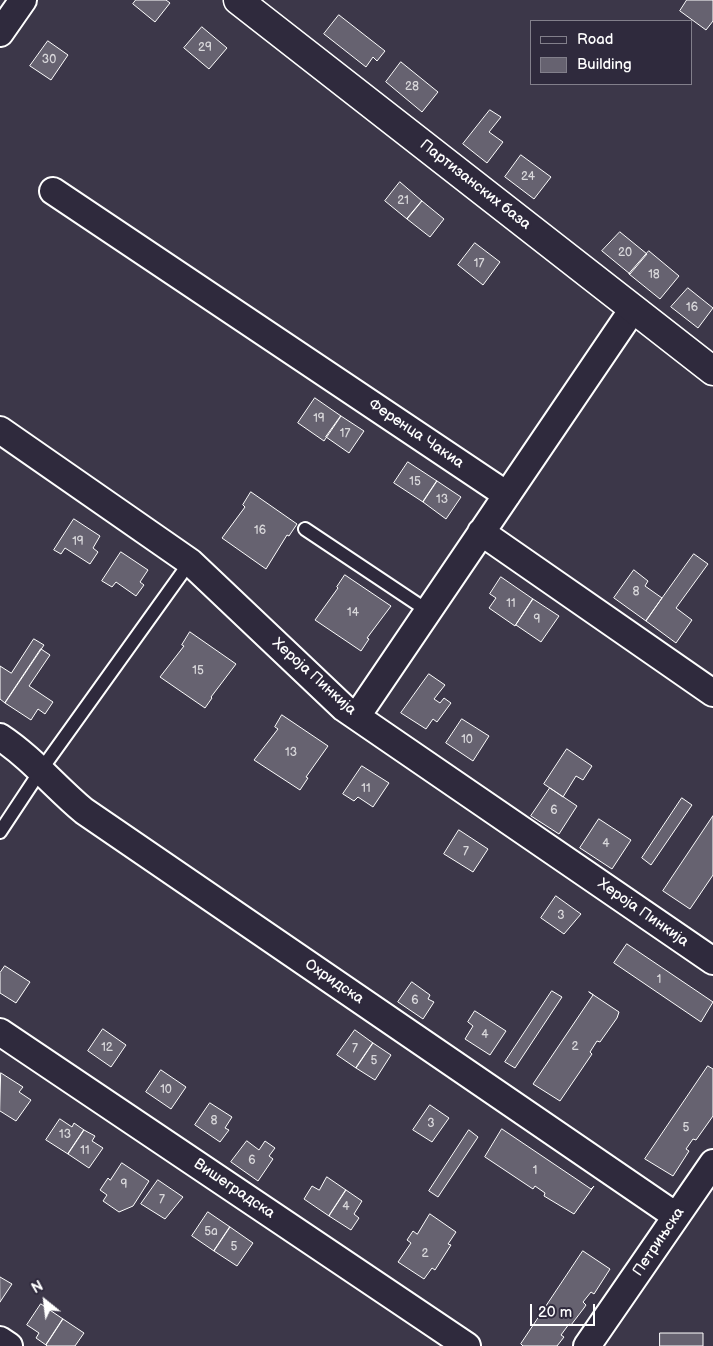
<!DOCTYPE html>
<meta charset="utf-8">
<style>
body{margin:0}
#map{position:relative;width:713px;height:1346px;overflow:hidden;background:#3c3749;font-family:"Balsamiq Sans",sans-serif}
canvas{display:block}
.legend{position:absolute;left:530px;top:20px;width:162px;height:65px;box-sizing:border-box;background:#2f2a3d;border:1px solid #827f8b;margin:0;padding:6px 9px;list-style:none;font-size:15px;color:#fff}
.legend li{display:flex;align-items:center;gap:10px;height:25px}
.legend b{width:25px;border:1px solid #827f8b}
.north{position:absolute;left:20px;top:1276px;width:50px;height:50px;-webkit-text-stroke:4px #2f2a3d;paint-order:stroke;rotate:331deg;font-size:14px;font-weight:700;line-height:20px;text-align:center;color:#fff}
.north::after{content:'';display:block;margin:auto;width:18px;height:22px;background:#fff;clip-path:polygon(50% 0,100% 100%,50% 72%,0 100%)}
.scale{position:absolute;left:530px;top:1304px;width:65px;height:22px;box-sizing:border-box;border:2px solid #fff;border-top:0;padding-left:6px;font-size:15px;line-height:18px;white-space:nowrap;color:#fff;-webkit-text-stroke:4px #2f2a3d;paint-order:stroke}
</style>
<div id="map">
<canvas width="713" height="1346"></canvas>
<ul class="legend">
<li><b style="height:6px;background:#2f2a3d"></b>Road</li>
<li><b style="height:14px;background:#666270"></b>Building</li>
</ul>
<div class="north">N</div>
<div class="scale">20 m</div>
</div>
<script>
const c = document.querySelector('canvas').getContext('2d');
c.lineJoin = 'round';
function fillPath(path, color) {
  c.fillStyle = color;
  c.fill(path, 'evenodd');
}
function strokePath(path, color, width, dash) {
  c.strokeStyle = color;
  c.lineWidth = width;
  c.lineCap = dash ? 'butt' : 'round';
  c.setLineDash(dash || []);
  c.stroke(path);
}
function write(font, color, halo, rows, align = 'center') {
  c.font = font + ' "Balsamiq Sans",sans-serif';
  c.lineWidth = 4.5;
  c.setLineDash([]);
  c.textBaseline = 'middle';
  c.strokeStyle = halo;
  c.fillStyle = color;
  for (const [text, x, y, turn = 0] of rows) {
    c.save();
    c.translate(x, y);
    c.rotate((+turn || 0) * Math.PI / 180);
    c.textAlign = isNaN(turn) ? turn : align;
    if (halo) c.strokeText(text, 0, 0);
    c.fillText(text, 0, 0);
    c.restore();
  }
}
const building = new Path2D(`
 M136,0H166L170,3L155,22L133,4Z
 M687,0H713V21L706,30L680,11Z
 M339,15L385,51L377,61L373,57L366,67L324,34Z
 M202,27L227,48L209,69L184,48Z
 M48,41L68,55L51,80L30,66Z
 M401,62L438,92L422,112L386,82Z
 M490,110L501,117L489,132L503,142L487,163L463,144Z
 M521,155L551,177L534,199L505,177Z
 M400,182L422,201L407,219L385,201Z
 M422,201L444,219L430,237L407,219Z
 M620,232L647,254L630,274L602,251Z
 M475,243L500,262L483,285L458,265Z
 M649,251L679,276L660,299L629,274Z
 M688,288L713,308L698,328L671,307Z
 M315,398L341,416L324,441L298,423Z
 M341,416L364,431L349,453L326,437Z
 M408,462L437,481L423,502L394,483Z
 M437,481L461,497L446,519L423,502Z
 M251,492L297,524L289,536L287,535L266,569L222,538L245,507L243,505Z
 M74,519L100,536L93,548L98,552L90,564L65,548L61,554L54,550Z
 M121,552L148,570L140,582L144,585L136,596L116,582L112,587L102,581Z
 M694,554L708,564L676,608L692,620L676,643L646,621Z
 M634,570L648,581L645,586L662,598L646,621L614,598Z
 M345,575L391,606L367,638L369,639L361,651L315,620L338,588L337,587Z
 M501,577L533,599L515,626L489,608L496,598L490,594Z
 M533,599L559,616L541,642L516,625Z
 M190,632L236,664L211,697L212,698L205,708L160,677L184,646L182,645Z
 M34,639L44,645L5,703L0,699V666L11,673Z
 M41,649L50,655L29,686L53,702L45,714L38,709L31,720L5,703Z
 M429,674L445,685L434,699L440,703L444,698L451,703L437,722L433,719L426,729L401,713Z
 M282,715L328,746L306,777L308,778L300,790L254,760L278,729L275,727Z
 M462,719L489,736L473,761L446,743Z
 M567,749L592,766L583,780L576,776L563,797L544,784Z
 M362,766L389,783L373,807L358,797L354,801L343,794Z
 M550,788L577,806L559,834L531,816Z
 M682,798L692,805L651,865L642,858Z
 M713,816V875L690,909L663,891Z
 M599,819L631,840L612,869L580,848Z
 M459,830L488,849L473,872L444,854Z
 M556,896L581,914L564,934L541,918Z
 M627,944L713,1002L701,1022L614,963Z
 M5,966L30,982L16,1003L0,993V973Z
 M412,982L430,995L428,999L434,1002L423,1019L398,1002Z
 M552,991L562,997L515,1068L505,1062Z
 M589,992L619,1012L617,1018L600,1042L597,1041L590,1052L592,1054L560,1101L533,1084L593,995Z
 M475,1011L506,1031L490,1055L465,1039L473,1026L468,1022Z
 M103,1029L126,1045L111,1067L88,1051Z
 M355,1030L373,1043L356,1068L337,1055Z
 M373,1043L391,1055L375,1080L356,1068Z
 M708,1066L713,1069V1116L696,1140L693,1139L686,1149L689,1151L673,1176L645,1159Z
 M161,1070L186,1087L171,1109L146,1092Z
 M1,1073L23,1087L19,1092L31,1100L16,1121L0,1111Z
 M210,1103L232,1117L225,1128L229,1130L220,1142L195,1125Z
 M430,1105L449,1118L432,1142L413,1130Z
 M60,1119L72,1127L74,1123L84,1130L68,1154L46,1140Z
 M502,1129L591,1189L594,1186L574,1214L544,1196L545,1193L535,1186L533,1189L485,1157Z
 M84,1130L95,1136L92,1141L103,1148L89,1168L68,1154Z
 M469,1130L478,1137L438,1197L429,1191Z
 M247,1141L259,1150L265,1141L275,1148L269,1156L273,1159L258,1181L231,1162Z
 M122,1163L149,1181L133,1206L119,1212L103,1201L107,1195L100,1190L108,1178L110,1180Z
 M327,1177L346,1190L329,1216L304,1199L312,1186L319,1190Z
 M158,1180L183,1197L165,1219L141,1204Z
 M346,1190L362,1201L354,1214L359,1218L351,1230L329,1216Z
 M208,1212L230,1227L214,1251L192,1236Z
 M430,1214L456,1232L448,1244L451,1245L435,1270L432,1268L424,1279L398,1262L411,1243L407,1240L413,1231L417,1234Z
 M230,1227L253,1243L237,1266L214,1251Z
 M583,1251L610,1269L594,1294L591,1292L583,1302L586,1305L584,1308L571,1325L569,1324L561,1335L564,1337L557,1346H523L521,1344Z
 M0,1277L12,1284L0,1302Z
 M41,1304L63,1319L46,1345L36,1338L39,1333L27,1325Z
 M63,1319L84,1333L75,1346H47L46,1345Z
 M660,1333H703V1346H660Z`);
const service = new Path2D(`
 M305,529L428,611
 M0,832L41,770L190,562`);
const minor = new Path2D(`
 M0,33L23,0
 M53,191L507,495
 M0,430L190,562L344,708L713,961
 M481,532L713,693
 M357,716L633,309
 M0,737C32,758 55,787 84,811L676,1216
 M0,1032L467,1346
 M0,1340L9,1346
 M587,1346L713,1163`);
const tertiary = new Path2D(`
 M238,0L713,371`);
const numberNames = [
 ["29",205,48],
 ["30",49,60],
 ["28",412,87],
 ["24",528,177],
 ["21",403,201],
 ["20",625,253],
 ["17",479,264],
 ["18",654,275],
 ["16",692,308],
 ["19",319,419],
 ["17",345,434],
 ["15",415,482],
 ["13",442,500],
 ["16",260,531],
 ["19",78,542],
 ["8",636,592],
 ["11",511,604],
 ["14",353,613],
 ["9",537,620],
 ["15",198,671],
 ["10",467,740],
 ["13",291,753],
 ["11",366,789],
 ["6",554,811],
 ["4",606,844],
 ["7",466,852],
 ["3",561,916],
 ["1",659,980],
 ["6",415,1001],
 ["4",485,1035],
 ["2",575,1047],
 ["12",107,1048],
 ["7",355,1049],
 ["5",374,1061],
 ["10",166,1090],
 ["8",214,1121],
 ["3",431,1124],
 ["5",686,1128],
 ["13",65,1135],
 ["11",85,1151],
 ["6",252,1161],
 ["1",535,1171],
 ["9",124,1185],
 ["7",162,1200],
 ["4",346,1207],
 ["5a",211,1232],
 ["5",234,1247],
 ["2",425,1254]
];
const streetNames = [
 ["Партизанских база",475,185,38],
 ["Ференца Чакиа",416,434,34],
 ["Хероја Пинкија",314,677,42],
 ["Хероја Пинкија",643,913,35],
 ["Охридска",334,982,34],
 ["Вишеградска",234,1189,34],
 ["Петрињска",659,1242,-56]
];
fillPath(building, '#666270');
strokePath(building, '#fff', 1);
strokePath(service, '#fff', 16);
strokePath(minor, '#fff', 30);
strokePath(tertiary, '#fff', 31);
strokePath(service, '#2f2a3d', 12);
strokePath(minor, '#2f2a3d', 26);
strokePath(tertiary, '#2f2a3d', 28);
write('12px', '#d9d8db', null, numberNames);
write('15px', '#fff', '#2f2a3d', streetNames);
</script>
